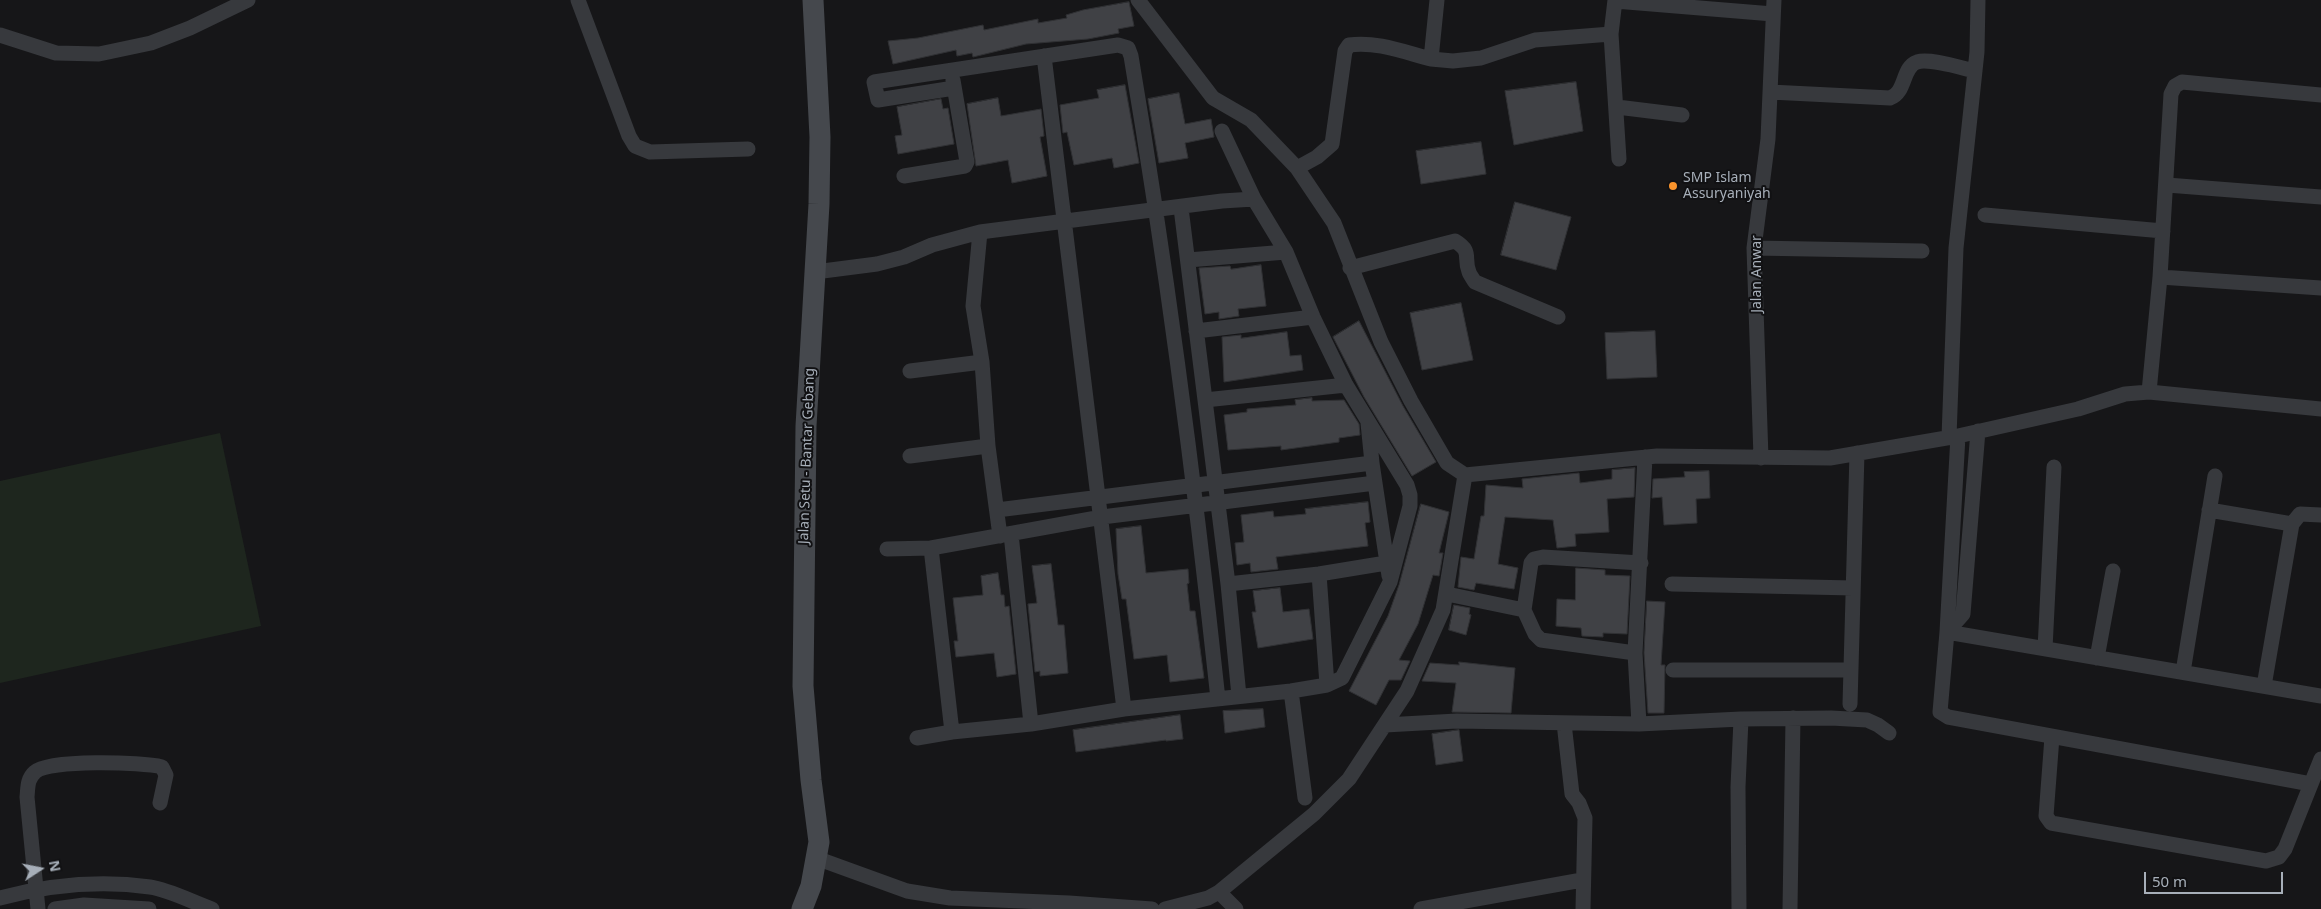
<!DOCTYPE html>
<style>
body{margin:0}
#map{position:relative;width:2321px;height:909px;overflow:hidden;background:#161618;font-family:"Noto Sans",sans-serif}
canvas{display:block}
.north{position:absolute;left:15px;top:844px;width:50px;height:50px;-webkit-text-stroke:4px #111113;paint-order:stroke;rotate:79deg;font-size:14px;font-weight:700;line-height:20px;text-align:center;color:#a7afb9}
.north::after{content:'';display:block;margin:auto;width:18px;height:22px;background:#a7afb9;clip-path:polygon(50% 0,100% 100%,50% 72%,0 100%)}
.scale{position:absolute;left:2144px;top:872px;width:139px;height:22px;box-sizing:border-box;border:2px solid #a7afb9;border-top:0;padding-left:6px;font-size:15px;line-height:18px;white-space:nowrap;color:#a7afb9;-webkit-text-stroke:4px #111113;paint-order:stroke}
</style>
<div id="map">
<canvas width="2321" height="909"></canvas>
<div class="north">N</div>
<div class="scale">50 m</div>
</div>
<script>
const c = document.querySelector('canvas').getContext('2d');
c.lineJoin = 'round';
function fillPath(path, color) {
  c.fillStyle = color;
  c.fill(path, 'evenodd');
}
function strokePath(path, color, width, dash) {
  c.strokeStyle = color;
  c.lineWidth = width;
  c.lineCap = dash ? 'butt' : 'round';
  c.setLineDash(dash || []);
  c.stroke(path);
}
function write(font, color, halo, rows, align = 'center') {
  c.font = font + ' "Noto Sans",sans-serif';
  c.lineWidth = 4;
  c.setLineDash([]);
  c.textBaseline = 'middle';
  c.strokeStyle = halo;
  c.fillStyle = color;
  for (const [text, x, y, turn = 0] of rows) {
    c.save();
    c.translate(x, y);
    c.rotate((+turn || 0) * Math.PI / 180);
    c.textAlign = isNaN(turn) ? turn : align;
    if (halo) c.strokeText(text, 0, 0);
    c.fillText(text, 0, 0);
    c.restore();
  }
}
const green = new Path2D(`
 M220,433L261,626L0,683V481Z`);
const building = new Path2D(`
 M1129,2L1134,26L1118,29L1119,33L1088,39L1026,44L973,57L972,53L957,56L956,50L893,64L888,41L918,38L983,25L984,30L1038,19V23L1067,18L1066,15L1083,10Z
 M1576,82L1583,131L1514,145L1505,91Z
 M1125,85L1139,163L1114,168L1112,158L1074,165L1067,132L1063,133L1060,105L1099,98L1097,90Z
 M1179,93L1185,124L1211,119L1214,137L1185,143L1188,158L1159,163L1148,99Z
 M998,98L1001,116L1041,109L1044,136L1040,137L1047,176L1012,183L1008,160L976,166L967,104Z
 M941,99L943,109L948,108L954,144L898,154L895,136L902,135L897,107Z
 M1481,142L1486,174L1421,184L1416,151Z
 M1515,202L1571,217L1556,270L1501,255Z
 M1261,265L1266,306L1238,309L1239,316L1219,319V312L1205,314L1199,268L1230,266L1231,269Z
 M1461,303L1473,360L1422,370L1410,313Z
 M1359,321L1403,406L1436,462L1412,476L1364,397L1333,337Z
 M1655,331L1657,377L1607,379L1605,333Z
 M1287,332L1290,356L1301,355L1303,370L1224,382L1222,337L1241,335V338Z
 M1312,398V401L1344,400L1359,424L1360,435L1339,438V442L1281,450V446L1228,450L1224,415L1247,412V409L1296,405L1295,400Z
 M1635,468L1634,497L1607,499L1609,532L1575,534L1576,546L1557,548L1553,520L1505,517L1498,564L1518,568L1514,589L1476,583L1474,590L1458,587L1461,557L1474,559L1481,516H1484L1486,485L1523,488L1522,479L1579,473L1580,483L1612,479V470Z
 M1709,471L1710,498L1696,499L1697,523L1664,525L1662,497L1652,498L1653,479L1685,477L1684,472Z
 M1368,502L1370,522L1365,523L1368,546L1276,557L1278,569L1251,572L1250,563L1237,565L1235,543L1244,542L1241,515L1273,511L1274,517L1306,514L1305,509Z
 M1421,504L1449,512L1439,553H1443L1439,576L1433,575L1418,624L1399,660L1410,661L1401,680H1389L1376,705L1349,691L1388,616L1399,585Z
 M1141,526L1146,573L1188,569L1189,583L1187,584L1190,611H1195L1204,678L1170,682L1167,655L1134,659L1126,599H1122L1118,574L1116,529Z
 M1051,564L1058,625H1064L1068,673L1040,676V671L1035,672L1028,604L1037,603L1032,566Z
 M1576,568L1605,570V575L1630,576L1627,634L1603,633V637L1582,636L1581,628L1556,626L1557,599L1575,600Z
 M998,573L1001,595H1004L1005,607L1009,606L1016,674L997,677L994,653L956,657L954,641H958L953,598L983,595L981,576Z
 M1280,588L1283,612L1309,609L1313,639L1258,648L1252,612H1256L1253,591Z
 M1647,601L1665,602L1661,665H1665L1664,713H1648L1644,653Z
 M1454,605L1470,608L1469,614L1471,615L1466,635L1449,630Z
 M1459,662L1515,668L1511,713L1452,712L1456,683L1422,681L1430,663L1459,665Z
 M1263,709L1265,727L1225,733L1223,711Z
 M1180,715L1183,739L1166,741V740L1076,752L1073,730Z
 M1459,730L1463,761L1436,765L1432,734Z`);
const minor = new Path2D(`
 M578,0L629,136L635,146L650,152L748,149
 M1138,0L1213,98L1251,120L1297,168L1334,223L1381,342L1411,401L1447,463L1465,475L1657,456L1830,458L1958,436L2078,409L2125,394L2149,392L2321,409
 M1615,1L1773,14
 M1611,34L1619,159
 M0,35L56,53L99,54L151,43L190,28L248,0
 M1044,56L1124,709
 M1431,59L1453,61L1481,58L1535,40L1611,34L1615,0
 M954,88L878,100L874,82L1118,45L1128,48L1131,56C1167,269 1195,484 1218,699
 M1770,92L1890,98C1906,93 1902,67 1917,62C1930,58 1961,68 1975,71
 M1617,107L1682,115
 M1222,131L1254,199L1286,252L1313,317L1346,385L1407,485L1410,495V506L1390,582L1342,678L1327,685L1291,691L1124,709L1031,724L952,732L931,548L1102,517L1375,483
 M1297,168L1317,157L1332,144L1345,51L1349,45C1376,41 1404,52 1431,59L1437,0
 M904,176L965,166L967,162L953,80
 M2167,185L2321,197
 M1181,208L1228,584L1239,696
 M1985,215L2163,231
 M980,232L973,306L982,362L988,446L1000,536
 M1754,248L1922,251
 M1188,260L1286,252
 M1350,268L1455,241C1473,252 1463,257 1469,272C1470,275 1473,279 1475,282L1558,317
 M815,272L877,264L904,257L932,245L980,232L1222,201L1254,199
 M2160,277L2321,288
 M1196,331L1313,317
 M910,371L982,362
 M2149,392L2160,277L2171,94L2175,86L2182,82L2321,95
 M1205,400L1346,385
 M1368,423L1372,463L1389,576
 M1958,436L1947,632L1963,614L1978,431
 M1949,437L1956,248L1977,52L1978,0
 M910,456L988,446
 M1761,458L1754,248L1768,139L1774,0
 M997,510L1372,463
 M2209,510L2292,524
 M1011,534L1031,724
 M887,549L931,548
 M1319,574L1327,685
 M1228,584L1319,574L1386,563
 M1672,584L1853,588
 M1447,594L1524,610
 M2045,649L2054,467
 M1635,653L1541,640L1535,634L1524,610L1531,563L1534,559L1543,557L1641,563
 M2097,658L2113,571
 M1673,670H1851
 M2183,672L2215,476
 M2264,686L2292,524L2300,514L2321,515
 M1291,691L1305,798
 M1850,704L1857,453
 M1564,723L1572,794L1579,803L1585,818L1583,909
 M1639,724L1635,653L1645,457
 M1385,725L1457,721L1639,724L1741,719L1831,718L1867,720L1878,725L1889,733
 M2052,737L2046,816L2051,823L2266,861L2279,857L2285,849L2321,759
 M917,738L952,732
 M2311,784L1948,717L1940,712L1947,632L2321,696
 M816,858L907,891L950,898L1069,903L1152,909
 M1219,892L1236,909
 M0,898C49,885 99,880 150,887C170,890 192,902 212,909
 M38,909L27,797C28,788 27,779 35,772C49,759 142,762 162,767L166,775L160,803
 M55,909L84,905L149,909
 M1165,909L1208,898L1219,892L1314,814L1349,779L1407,691L1443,610L1465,475
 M1421,909L1582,880
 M1739,909L1738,787L1741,719
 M1790,909L1793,718`);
const secondary = new Path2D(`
 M802,909L811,886L819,842L811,780L803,686L806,426L819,204L820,137L813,0`);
const markers = [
 [1673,186,5,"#fa942c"]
];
const poiNames = [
 ["SMP Islam",1683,178],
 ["Assuryaniyah",1683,194]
];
const streetNames = [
 ["Jalan Anwar",1757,274,-90],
 ["Jalan Setu - Bantar Gebang",807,456,-88]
];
fillPath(green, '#1e261e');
fillPath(building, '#404145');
strokePath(building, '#303134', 1);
strokePath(minor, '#37393d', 15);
strokePath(secondary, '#45484d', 21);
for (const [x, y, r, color] of markers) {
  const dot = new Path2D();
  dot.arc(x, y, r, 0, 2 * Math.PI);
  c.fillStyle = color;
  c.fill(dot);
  strokePath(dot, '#111113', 2);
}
write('14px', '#a7afb9', '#111113', poiNames, 'left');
write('14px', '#a7afb9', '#111113', streetNames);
</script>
